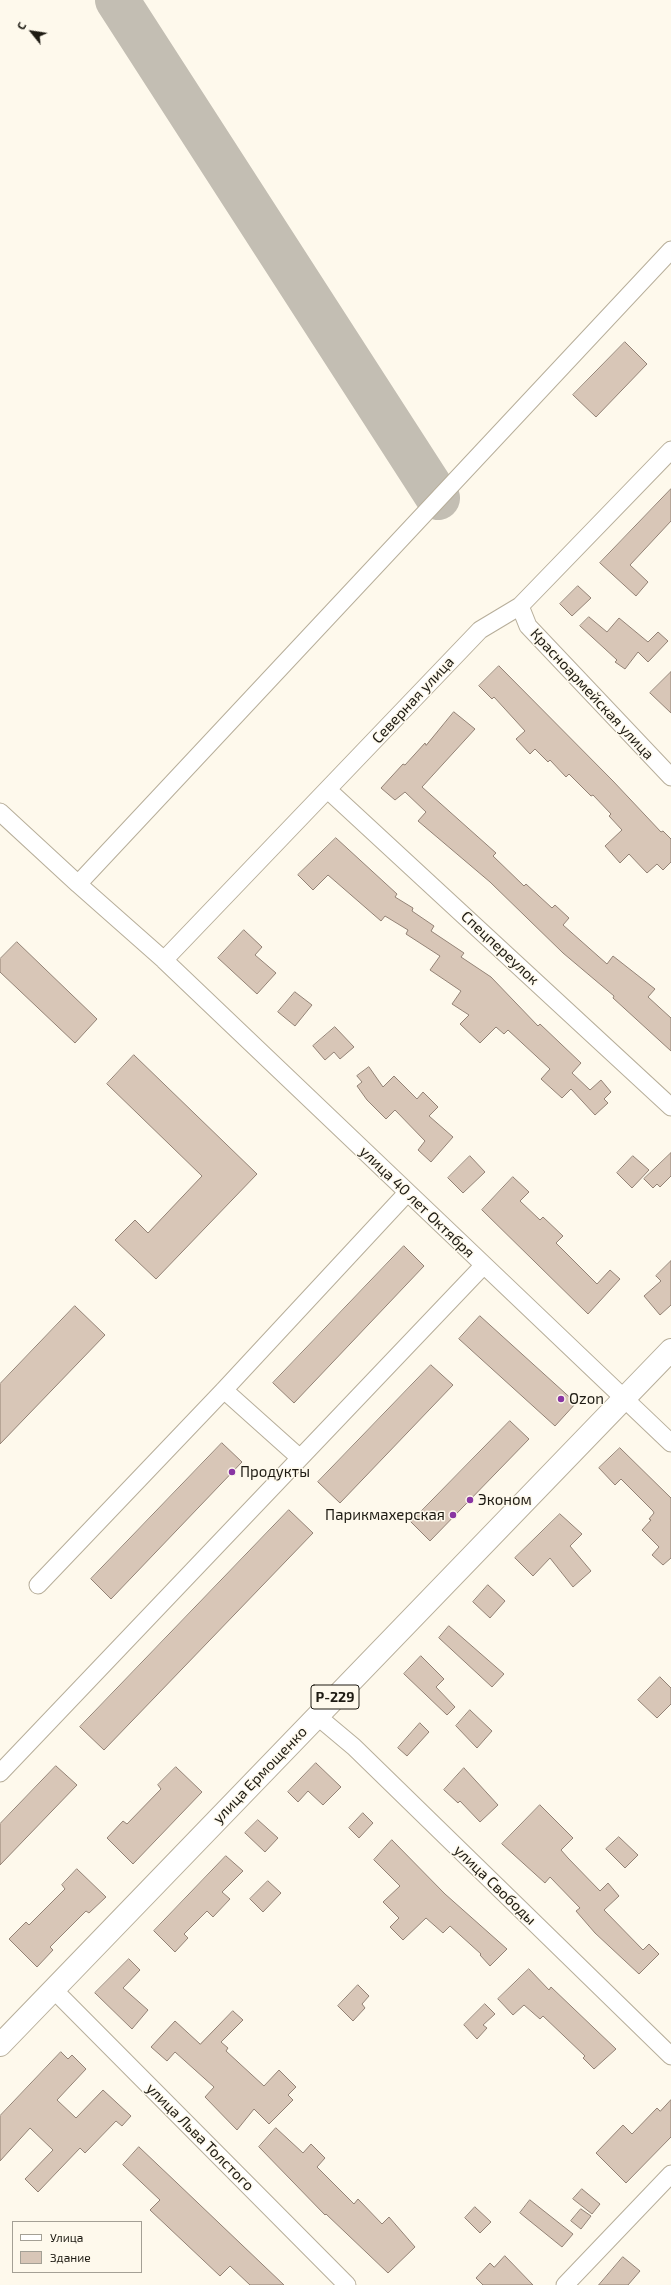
<!DOCTYPE html>
<meta charset="utf-8">
<style>
body{margin:0}
#map{position:relative;width:671px;height:2285px;overflow:hidden;background:#fef9ec;font-family:"Exo 2",sans-serif}
canvas{display:block}
.legend{position:absolute;left:12px;top:2221px;width:130px;height:52px;box-sizing:border-box;background:#fef9ec;border:1px solid #a4a095;margin:0;padding:5px 7px;list-style:none;font-size:12px;color:#1e1b13}
.legend li{display:flex;align-items:center;gap:8px;height:20px}
.legend b{width:20px;border:1px solid #a4a095}
.north{position:absolute;left:12px;top:12px;width:40px;height:40px;-webkit-text-stroke:3px #fef9ec;paint-order:stroke;rotate:300deg;font-size:11px;font-weight:700;line-height:16px;text-align:center;color:#1e1b13}
.north::after{content:'';display:block;margin:auto;width:14px;height:18px;background:#1e1b13;clip-path:polygon(50% 0,100% 100%,50% 72%,0 100%)}
</style>
<div id="map">
<canvas width="671" height="2285"></canvas>
<ul class="legend">
<li><b style="height:5px;background:#fff"></b>Улица</li>
<li><b style="height:11px;background:#d8c6b7"></b>Здание</li>
</ul>
<div class="north">С</div>
</div>
<script>
const c = document.querySelector('canvas').getContext('2d');
c.lineJoin = 'round';
function strokePath(path, color, width, dash) {
  c.strokeStyle = color;
  c.lineWidth = width;
  c.lineCap = dash ? 'butt' : 'round';
  c.setLineDash(dash || []);
  c.stroke(path);
}
function fillPath(path, color) {
  c.fillStyle = color;
  c.fill(path, 'evenodd');
}
function write(font, color, halo, rows, align = 'center') {
  c.font = font + ' "Exo 2",sans-serif';
  c.lineWidth = 3;
  c.setLineDash([]);
  c.textBaseline = 'middle';
  c.strokeStyle = halo;
  c.fillStyle = color;
  for (const [text, x, y, turn = 0] of rows) {
    c.save();
    c.translate(x, y);
    c.rotate((+turn || 0) * Math.PI / 180);
    c.textAlign = isNaN(turn) ? turn : align;
    if (halo) c.strokeText(text, 0, 0);
    c.fillText(text, 0, 0);
    c.restore();
  }
}
const taxiway = new Path2D(`
 M117,0L438,498`);
const building = new Path2D(`
 M625,342L647,364L596,417L573,395Z
 M671,489V521L630,565L648,582L636,596L600,563Z
 M578,586L591,598L572,616L560,604Z
 M589,617L607,632L619,618L648,642L658,632L668,641L648,662L638,652L625,669L615,662L617,660L580,626Z
 M499,666L613,781L661,832L663,831L671,839V862L663,870L657,864L647,873L629,854L620,863L605,846L622,830L609,816L611,814L593,795L591,796L569,774L566,777L550,760L548,762L535,749L530,754L516,739L525,731L494,697L492,699L479,686Z
 M671,672V713L650,693Z
 M454,712L475,729L422,787L496,853L493,856L524,886L526,884L552,908L555,905L569,918L563,925L607,964L613,956L655,989L648,997L671,1018V1051L613,998L614,996L563,953L490,882L418,821L426,812L405,792L395,800L381,788L403,764L405,765L425,743L426,745Z
 M336,838L397,894L395,897L413,908L412,911L434,926L431,931L464,953L461,957L491,977L538,1026L540,1024L581,1063L572,1073L590,1090L601,1080L611,1092L604,1099L608,1103L595,1115L571,1089L562,1098L541,1079L550,1069L508,1030L504,1034L496,1027L480,1043L460,1024L469,1015L452,1004L461,991L430,970L440,956L406,934L408,930L385,916L381,921L328,875L313,890L298,875Z
 M244,930L262,947L255,955L276,973L257,994L218,958Z
 M17,942L97,1019L75,1043L0,972V959Z
 M295,992L312,1005L295,1026L278,1012Z
 M335,1027L354,1047L340,1059L334,1052L325,1060L313,1046Z
 M134,1055L257,1174L156,1279L115,1240L135,1220L148,1233L202,1176L107,1084Z
 M369,1067L383,1087L394,1076L417,1099L423,1092L438,1107L429,1116L453,1137L431,1162L418,1150L425,1141L395,1110L386,1119L367,1100L357,1086L362,1082L357,1076Z
 M671,1153V1176L660,1187L657,1184L653,1188L644,1179Z
 M470,1156L485,1172L463,1193L448,1178Z
 M633,1156L649,1170L632,1188L617,1173Z
 M513,1177L529,1192L520,1201L540,1220L543,1217L563,1236L556,1243L597,1284L610,1270L620,1279L588,1314L482,1210Z
 M404,1246L424,1266L294,1403L273,1383Z
 M671,1261V1305L660,1315L644,1296L661,1281L656,1276Z
 M75,1306L105,1335L0,1444V1384Z
 M480,1316L576,1403L555,1426L459,1339Z
 M431,1365L453,1385L340,1503L318,1482Z
 M510,1421L529,1439L430,1541L411,1522Z
 M222,1443L242,1462L111,1599L91,1579Z
 M620,1448L671,1498V1558L663,1565L652,1555L659,1547L642,1530L651,1520L649,1519L654,1513L653,1511L621,1479L615,1485L599,1468Z
 M289,1510L313,1533L104,1750L80,1727Z
 M560,1514L582,1534L570,1546L591,1571L573,1587L550,1558L533,1576L515,1558Z
 M488,1585L505,1601L490,1618L473,1602Z
 M449,1626L504,1674L492,1687L439,1638Z
 M421,1656L444,1679L436,1687L455,1707L447,1715L404,1674Z
 M660,1677L671,1688V1704L657,1718L638,1700Z
 M470,1710L492,1731L477,1748L456,1726Z
 M420,1723L429,1732L407,1756L398,1748Z
 M316,1763L341,1787L323,1805L308,1791L298,1802L288,1792Z
 M56,1766L77,1785L0,1865V1824Z
 M176,1767L202,1792L133,1864L107,1838L123,1821L127,1824L161,1789L158,1785Z
 M464,1768L498,1805L480,1822L460,1801L458,1803L444,1790Z
 M540,1805L573,1838L561,1850L568,1858L600,1891L608,1883L619,1896L604,1910L643,1950L649,1944L659,1954L639,1974L595,1933L576,1911L580,1908L550,1877L545,1883L502,1844Z
 M363,1813L373,1823L359,1838L349,1828Z
 M258,1820L278,1838L265,1852L245,1833Z
 M619,1837L638,1855L625,1868L606,1849Z
 M392,1840L445,1894L507,1949L490,1966L480,1955L481,1954L450,1926L443,1933L426,1918L403,1940L390,1927L399,1918L383,1902L400,1886L374,1860Z
 M226,1856L243,1871L222,1892L230,1899L213,1917L207,1911L184,1934L188,1938L175,1952L154,1931Z
 M77,1869L106,1897L89,1913L86,1911L50,1947L53,1950L37,1967L9,1939L26,1922L29,1925L65,1889L62,1885Z
 M268,1881L281,1893L263,1912L250,1899Z
 M129,1959L140,1970L123,1988L148,2010L132,2029L95,1993Z
 M529,1969L549,1990L551,1987L616,2049L594,2069L583,2058L585,2056L543,2016L540,2019L524,2005L513,2015L498,1999Z
 M358,1985L369,1996L362,2004L365,2008L353,2021L338,2006Z
 M485,2004L495,2014L483,2025L487,2028L477,2039L464,2025Z
 M233,2011L243,2020L221,2042L228,2048L226,2051L264,2086L279,2070L296,2087L288,2095L293,2100L269,2124L254,2109L237,2130L205,2097L214,2087L175,2052L167,2061L151,2047L175,2021L200,2044Z
 M61,2052L68,2059L72,2055L86,2069L57,2100L76,2118L103,2090L131,2116L122,2126L116,2121L85,2153L80,2148L38,2192L25,2179L53,2150L30,2128L0,2161V2116Z
 M671,2100V2137L626,2183L596,2153L623,2125L632,2134L657,2108L660,2111Z
 M276,2128L303,2153L311,2144L325,2158L317,2167L354,2204L358,2199L382,2224L389,2217L415,2247L388,2273L326,2214L325,2215L259,2147Z
 M139,2147L177,2183L284,2285H250L230,2266L220,2276L150,2210L160,2200L123,2165Z
 M582,2189L600,2204L592,2214L573,2199Z
 M530,2200L573,2234L562,2247L520,2213Z
 M475,2207L491,2222L480,2233L465,2218Z
 M581,2209L591,2216L581,2229L571,2221Z
 M505,2256L533,2285H483L476,2278L490,2263L494,2267Z
 M623,2257L640,2271L628,2285H599Z`);
const minor = new Path2D(`
 M671,250L78,884L164,960L671,1443
 M520,606L528,626L671,777
 M328,790L671,1107
 M0,812L78,884
 M164,960L480,630L520,606L671,450
 M224,1390L300,1458
 M38,1585L224,1390L407,1193
 M317,1716L354,1747L671,2056
 M0,1773L483,1266
 M53,1989L347,2285
 M565,2285L671,2174`);
const highway = new Path2D(`
 M0,2045L671,1350`);
const markers = [
 [561,1399,4,"#8935a3"],
 [232,1472,4,"#8935a3"],
 [470,1500,4,"#8935a3"],
 [453,1515,4,"#8935a3"]
];
const shields = [
 [335,1697,48]
];
const shieldNames = [
 ["Р-229",335,1697]
];
const streetNames = [
 ["Красноармейская улица",592,694,47],
 ["Северная улица",413,700,-47],
 ["Спецпереулок",500,948,43],
 ["улица 40 лет Октября",417,1202,44],
 ["улица Ермощенко",260,1775,-46],
 ["улица Свободы",495,1885,44],
 ["улица Льва Толстого",200,2137,45]
];
const poiNames = [
 ["Ozon",569,1399],
 ["Продукты",240,1472],
 ["Эконом",478,1500],
 ["Парикмахерская",445,1515,"right"]
];
strokePath(taxiway, '#c3beb3', 44);
fillPath(building, '#d8c6b7');
strokePath(building, '#938275', 1);
strokePath(minor, '#b7ae9a', 19);
strokePath(highway, '#b7ae9a', 24);
strokePath(minor, '#fff', 17);
strokePath(highway, '#fff', 22);
for (const [x, y, r, color] of markers) {
  const dot = new Path2D();
  dot.arc(x, y, r, 0, 2 * Math.PI);
  c.fillStyle = color;
  c.fill(dot);
  strokePath(dot, '#fef9ec', 1.5);
}
for (const [x, y, w] of shields) {
  const box = new Path2D();
  box.roundRect(x - w / 2, y - 12, w, 24, 3);
  c.fillStyle = '#fef9ec';
  c.fill(box);
  strokePath(box, '#1e1b13', 1);
}
write('bold 14px', '#1e1b13', null, shieldNames);
write('15px', '#1e1b13', '#fef9ec', streetNames);
write('15px', '#1e1b13', '#fef9ec', poiNames, 'left');
</script>
